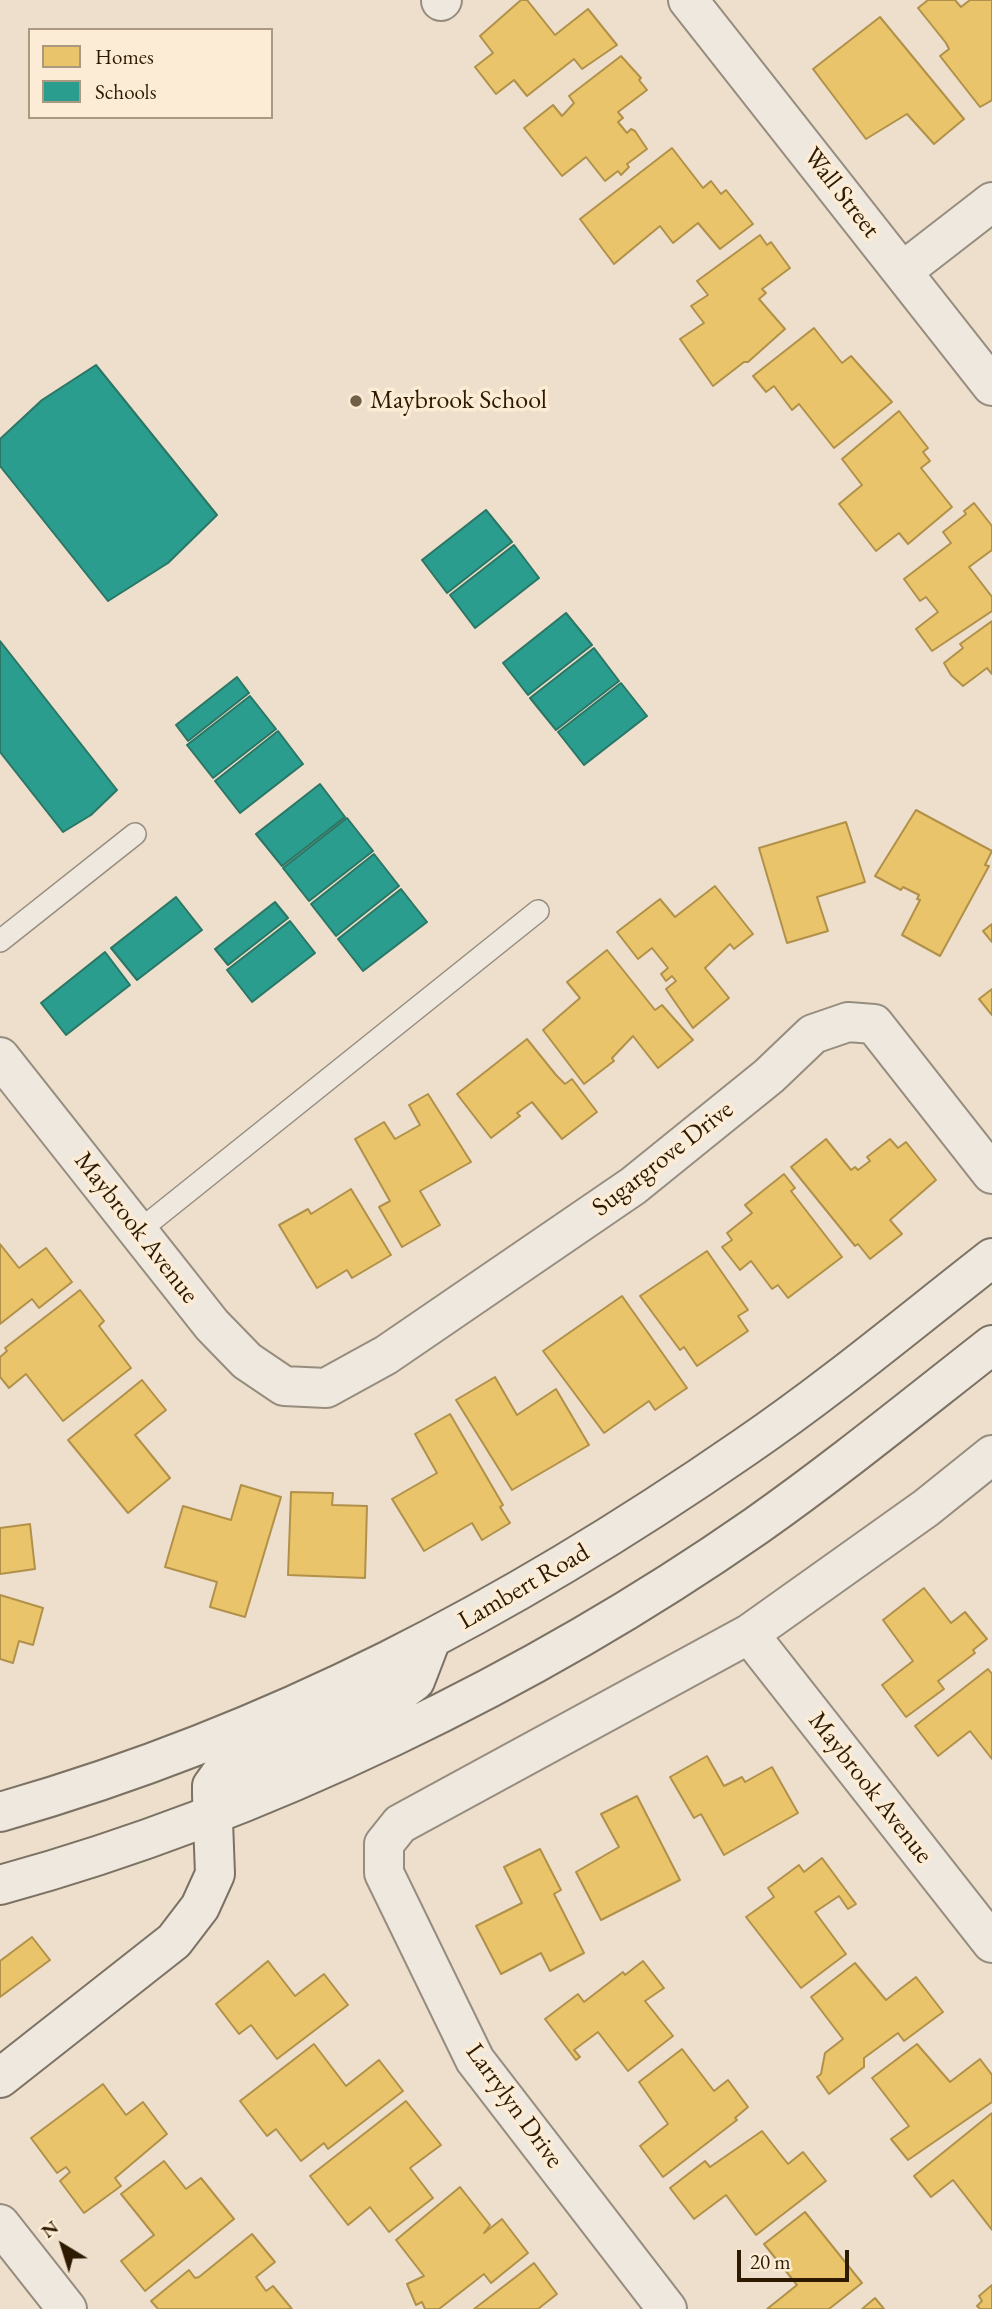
<!DOCTYPE html>
<style>
body{margin:0}
#map{position:relative;width:992px;height:2309px;overflow:hidden;background:#eddfcc;font-family:"EB Garamond",serif}
canvas{display:block}
.legend{position:absolute;left:28px;top:28px;width:245px;height:91px;box-sizing:border-box;background:#fcecd5;border:2px solid #aa9880;margin:0;padding:9px 12px;list-style:none;font-size:21px;color:#2e1a00}
.legend li{display:flex;align-items:center;gap:14px;height:35px}
.legend b{width:35px;border:2px solid #aa9880}
.north{position:absolute;left:28px;top:2211px;width:70px;height:70px;-webkit-text-stroke:5px #fcecd5;paint-order:stroke;rotate:322deg;font-size:19px;font-weight:700;line-height:28px;text-align:center;color:#2e1a00}
.north::after{content:'';display:block;margin:auto;width:24px;height:32px;background:#2e1a00;clip-path:polygon(50% 0,100% 100%,50% 72%,0 100%)}
.scale{position:absolute;left:737px;top:2250px;width:112px;height:32px;box-sizing:border-box;border:4px solid #2e1a00;border-top:0;padding-left:9px;font-size:21px;line-height:24px;white-space:nowrap;color:#2e1a00;-webkit-text-stroke:5px #fcecd5;paint-order:stroke}
</style>
<div id="map">
<canvas width="992" height="2309"></canvas>
<ul class="legend">
<li><b style="height:19px;background:#e9c46a"></b>Homes</li>
<li><b style="height:19px;background:#2a9d8f"></b>Schools</li>
</ul>
<div class="north">N</div>
<div class="scale">20 m</div>
</div>
<script>
const c = document.querySelector('canvas').getContext('2d');
c.lineJoin = 'round';
function fillPath(path, color) {
  c.fillStyle = color;
  c.fill(path, 'evenodd');
}
function strokePath(path, color, width, dash) {
  c.strokeStyle = color;
  c.lineWidth = width;
  c.lineCap = dash ? 'butt' : 'round';
  c.setLineDash(dash || []);
  c.stroke(path);
}
function write(font, color, halo, rows, align = 'center') {
  c.font = font + ' "EB Garamond",serif';
  c.lineWidth = 7;
  c.setLineDash([]);
  c.textBaseline = 'middle';
  c.strokeStyle = halo;
  c.fillStyle = color;
  for (const [text, x, y, turn = 0] of rows) {
    c.save();
    c.translate(x, y);
    c.rotate((+turn || 0) * Math.PI / 180);
    c.textAlign = isNaN(turn) ? turn : align;
    if (halo) c.strokeText(text, 0, 0);
    c.fillText(text, 0, 0);
    c.restore();
  }
}
const homes = new Path2D(`
 M521,0H527L555,35L588,9L617,45L582,69L574,59L527,96L514,80L496,94L475,67L493,53L480,36Z
 M928,0H955L961,7L970,0H992V100L989,102L980,107L940,56L949,49L946,43L918,8Z
 M880,17L964,119L934,144L907,114L866,139L813,69Z
 M621,56L641,78L639,80L647,90L618,112L623,118L618,122L627,133L631,129L635,131L647,149L627,164L629,167L621,175L618,171L605,181L586,157L562,176L524,128L553,105L562,116L574,103L569,96Z
 M672,148L703,188L711,181L721,194L726,190L753,224L720,249L698,223L673,243L660,226L614,264L580,219Z
 M760,235L767,245L771,242L790,268L762,289L766,293L759,299L785,329L748,362H744L713,386L680,339L704,323L691,306L708,295L697,281Z
 M814,328L842,363L851,356L892,402L834,448L799,404L792,410L774,386L766,392L753,376Z
 M899,411L928,448L923,452L930,461L921,468L952,507L908,544L899,533L876,551L839,504L862,485L842,459Z
 M974,503L992,526V550L969,567L992,597V611L932,651L916,629L938,612L926,597L920,601L904,579L951,543L943,532L966,514L964,511Z
 M992,621V674L987,668L963,686L951,675L944,663L963,648L960,644Z
 M916,810L992,851L985,865L989,866L940,956L902,935L920,900L917,899L919,895L903,887L901,890L875,876Z
 M846,822L865,882L817,897L828,931L787,943L759,848Z
 M715,886L753,934L734,949L730,944L705,968L729,998L693,1028L666,989L676,981L672,976L666,981L661,974L668,968L652,948L638,959L617,932L660,899L675,917Z
 M992,924V942L983,931Z
 M607,950L655,1010L662,1005L693,1040L658,1068L633,1036L612,1058L614,1061L584,1084L543,1030L580,998L567,982Z
 M992,989V1015L979,999Z
 M527,1039L556,1075L565,1084L572,1079L597,1112L562,1139L532,1102L517,1113L520,1116L491,1138L457,1094Z
 M428,1094L471,1162L420,1191L440,1225L402,1247L379,1207L390,1201L355,1139L384,1122L395,1139L420,1125L409,1105Z
 M826,1139L851,1170L855,1167L858,1170L870,1161L867,1157L890,1139L898,1148L906,1142L936,1180L890,1220L902,1234L870,1259L858,1244L855,1246L791,1167Z
 M784,1174L795,1188L791,1191L842,1257L788,1298L778,1285L772,1289L751,1261L740,1270L722,1247L732,1240L727,1233L752,1213L745,1205Z
 M351,1189L391,1255L352,1278L347,1270L317,1288L279,1225L308,1209L311,1214Z
 M0,1244L19,1268L46,1248L72,1282L39,1308L32,1299L0,1324Z
 M707,1251L748,1310L738,1316L748,1331L697,1366L684,1347L680,1350L640,1296Z
 M80,1290L104,1321L99,1326L131,1368L63,1421L26,1374L9,1388L0,1377V1357L7,1351L5,1348Z
 M622,1296L687,1388L655,1410L649,1401L604,1433L543,1351Z
 M495,1377L517,1415L556,1389L589,1445L512,1490L456,1400Z
 M142,1380L166,1410L135,1435L170,1478L128,1513L68,1440Z
 M450,1414L503,1505L500,1507L510,1523L482,1540L472,1523L424,1551L392,1499L437,1473L415,1434Z
 M241,1485L281,1497L245,1617L210,1607L217,1582L165,1567L183,1506L231,1520Z
 M291,1492L333,1493L332,1505L367,1506L365,1578L288,1575Z
 M30,1524L35,1569L0,1574V1528Z
 M924,1588L951,1623L965,1612L987,1639L973,1650L975,1653L938,1681L944,1689L906,1717L882,1685L913,1661L883,1620Z
 M0,1595L43,1608L33,1645L19,1641L13,1663L0,1659Z
 M988,1669L992,1674V1759L970,1731L938,1756L915,1726Z
 M707,1756L724,1786L742,1777L745,1782L772,1767L798,1813L724,1855L701,1814L694,1818L670,1777Z
 M637,1796L680,1880L601,1920L576,1872L619,1847L601,1814Z
 M540,1849L561,1890L554,1894L584,1953L550,1971L541,1953L501,1974L476,1926L522,1903L504,1867Z
 M822,1858L856,1904L848,1909L839,1896L815,1912L846,1954L801,1988L746,1917L774,1897L768,1888L799,1865L804,1872Z
 M32,1937L50,1960L0,1997V1961Z
 M268,1961L295,1996L324,1974L348,2005L277,2059L251,2025L239,2034L216,2004Z
 M643,1961L664,1988L645,2001L673,2036L628,2071L598,2032L574,2050L580,2057L576,2060L545,2019L578,1994L584,2002L623,1972L625,1975Z
 M855,1963L886,2000L916,1977L943,2012L904,2041L898,2033L864,2058V2067L829,2094L817,2077L821,2074L825,2053L843,2039L811,1997Z
 M314,2044L346,2086L379,2060L403,2091L328,2149L324,2143L301,2161L276,2129L267,2136L240,2101Z
 M917,2044L950,2082L980,2059L992,2075V2102L908,2160L891,2139L909,2126L872,2078Z
 M682,2049L714,2091L728,2080L748,2107L735,2118L737,2120L663,2177L640,2146L668,2124L639,2082Z
 M103,2084L126,2115L143,2102L167,2134L115,2178L121,2186L84,2213L60,2181L70,2172L66,2167L57,2173L31,2138Z
 M406,2101L441,2145L410,2168L433,2198L389,2232L370,2207L348,2225L310,2176Z
 M992,2113V2230L953,2180L931,2197L914,2176Z
 M762,2131L788,2164L803,2152L826,2181L756,2235L726,2195L694,2219L670,2188L705,2161L710,2167Z
 M164,2161L186,2189L201,2178L234,2219L145,2291L121,2261L154,2235L121,2194Z
 M460,2187L490,2225L484,2233L502,2219L528,2253L491,2283L484,2274L439,2309H425L422,2302L416,2305L407,2284L424,2276L396,2240Z
 M805,2212L862,2283L829,2309H767L797,2285L764,2244Z
 M252,2234L275,2262L256,2277L266,2291L273,2286L292,2309H158L151,2301L189,2270L195,2278L199,2277Z
 M534,2263L557,2294L538,2309H474Z
 M992,2285V2309H980L977,2306L982,2301L979,2296Z
 M875,2298L884,2309H862Z`);
const schools = new Path2D(`
 M96,365L217,515L168,563L108,601L0,466V439L42,400Z
 M486,510L512,542L447,593L422,560Z
 M514,545L539,578L475,628L450,595Z
 M566,613L592,645L528,695L503,663Z
 M0,641L117,790L91,815L63,832L0,752Z
 M594,648L619,681L556,730L530,698Z
 M237,677L249,693L188,741L176,725Z
 M621,683L647,716L584,765L558,732Z
 M250,696L276,729L213,778L187,745Z
 M278,731L303,764L240,813L215,781Z
 M320,784L345,817L282,866L256,834Z
 M347,818L373,851L309,901L283,868Z
 M374,854L399,886L336,936L311,904Z
 M401,889L427,922L363,971L338,939Z
 M176,897L202,930L137,980L111,948Z
 M275,902L288,918L228,965L215,949Z
 M290,921L315,953L252,1002L227,970Z
 M105,952L130,985L66,1035L41,1003Z`);
const lane = new Path2D(`
 M0,941L135,834
 M140,1230L538,911`);
const street = new Path2D(`
 M688,0L992,386
 M441,1L442,0
 M903,271L992,202
 M0,1057L212,1325L247,1361L284,1386L326,1388L386,1355L633,1186L769,1076L813,1034L848,1022L874,1024L992,1174
 M749,1634L992,1943
 M0,2224L67,2309
 M667,2309L475,2060L384,1873V1844L400,1824L749,1634L926,1508L992,1455`);
const secondary = new Path2D(`
 M0,1812C274,1734 512,1608 745,1447C830,1389 910,1322 992,1258
 M0,1885C260,1814 535,1680 756,1526C837,1469 914,1406 992,1345
 M0,2078L174,1941L200,1907L215,1874L212,1795V1786L222,1772L396,1695L415,1681L430,1642`);
const markers = [
 [356,401,7,"#715f47"]
];
const streetNames = [
 ["Wall Street",841,193,52],
 ["Sugargrove Drive",663,1159,-38],
 ["Maybrook Avenue",136,1228,52],
 ["Lambert Road",524,1587,-30],
 ["Maybrook Avenue",870,1788,52],
 ["Larrylyn Drive",514,2106,54]
];
const poiNames = [
 ["Maybrook School",370,401]
];
fillPath(homes, '#e9c46a');
strokePath(homes, '#b1914a', 2);
fillPath(schools, '#2a9d8f');
strokePath(schools, '#2b7664', 2);
strokePath(lane, '#978d7f', 24);
strokePath(street, '#978d7f', 42);
strokePath(secondary, '#7c7264', 42);
strokePath(lane, '#efe8df', 21);
strokePath(street, '#efe8df', 38);
strokePath(secondary, '#efe8df', 38);
for (const [x, y, r, color] of markers) {
  const dot = new Path2D();
  dot.arc(x, y, r, 0, 2 * Math.PI);
  c.fillStyle = color;
  c.fill(dot);
  strokePath(dot, '#fcecd5', 2.5);
}
write('26px', '#2e1a00', '#fcecd5', streetNames);
write('26px', '#2e1a00', '#fcecd5', poiNames, 'left');
</script>
